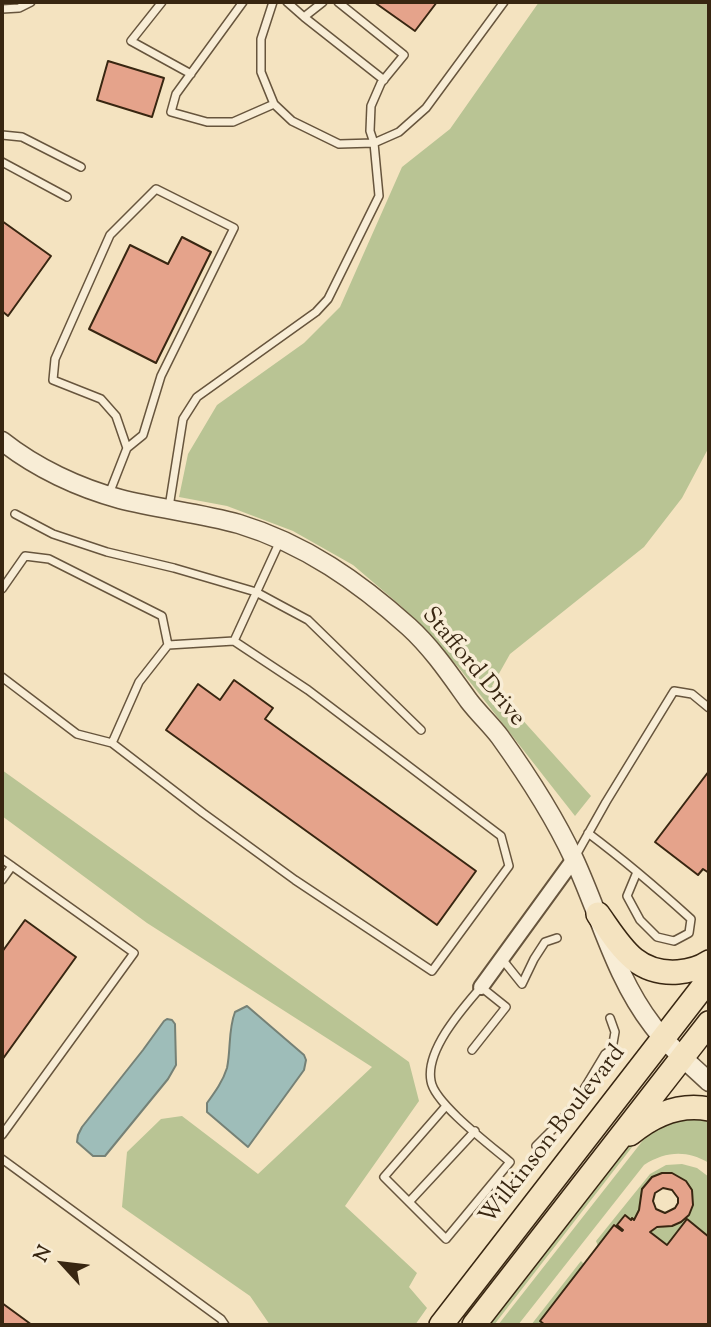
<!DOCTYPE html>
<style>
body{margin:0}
#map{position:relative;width:711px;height:1327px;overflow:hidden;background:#f4e3c0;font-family:"Sorts Mill Goudy",serif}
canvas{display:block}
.frame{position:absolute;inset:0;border:4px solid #382611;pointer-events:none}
.north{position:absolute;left:28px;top:1229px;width:70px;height:70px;-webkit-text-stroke:5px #f8edd6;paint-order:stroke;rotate:297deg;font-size:19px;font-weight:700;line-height:28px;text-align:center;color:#382611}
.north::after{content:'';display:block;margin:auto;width:24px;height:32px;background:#382611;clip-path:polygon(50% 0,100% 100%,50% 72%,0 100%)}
</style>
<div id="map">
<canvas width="711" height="1327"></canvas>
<div class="frame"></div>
<div class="north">N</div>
</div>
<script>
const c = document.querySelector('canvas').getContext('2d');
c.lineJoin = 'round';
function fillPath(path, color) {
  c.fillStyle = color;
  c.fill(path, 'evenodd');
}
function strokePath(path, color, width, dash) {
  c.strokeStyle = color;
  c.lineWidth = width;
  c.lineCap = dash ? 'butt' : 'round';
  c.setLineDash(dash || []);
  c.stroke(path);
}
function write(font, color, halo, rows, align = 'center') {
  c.font = font + ' "Sorts Mill Goudy",serif';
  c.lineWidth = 7;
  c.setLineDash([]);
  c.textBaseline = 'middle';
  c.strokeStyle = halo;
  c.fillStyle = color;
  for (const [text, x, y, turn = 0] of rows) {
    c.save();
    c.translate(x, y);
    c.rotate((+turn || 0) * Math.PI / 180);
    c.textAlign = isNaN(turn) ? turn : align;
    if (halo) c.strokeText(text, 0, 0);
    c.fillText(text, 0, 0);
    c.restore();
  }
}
const green = new Path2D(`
 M539,2H709V447L682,498L644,547L510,654L492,686L591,796L575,816L459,668L401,606L353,565L293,531L227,506L179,497L188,454L217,405L304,343L340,307L402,167L450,129Z
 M2,770L409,1062L419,1101L345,1206L417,1273L409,1287L427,1308L415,1325H270L250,1296L122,1207L127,1152L161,1119L182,1116L258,1174L372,1067L147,923L2,816Z
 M695,1118L709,1120V1163C687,1150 666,1151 644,1165L518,1325H498L644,1139C658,1127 676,1120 695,1118Z
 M667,1121L636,1142L494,1325H486L601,1177L633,1139Z
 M682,1164L697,1168L709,1177V1237L687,1220L667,1245L650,1232C661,1224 675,1229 685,1219C710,1196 674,1157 649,1180C636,1191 644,1207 634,1220L632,1219L631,1220L624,1215L617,1225L623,1230L622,1231L598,1246L596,1241L650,1174L666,1165Z
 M581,1261L584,1264L540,1321L545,1325H531Z`);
const water = new Path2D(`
 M247,1006L304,1055L306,1060L304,1070L248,1147L207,1112V1103C215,1092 223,1081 227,1068C231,1049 228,1030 235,1012Z
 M167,1019L172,1020L175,1024L176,1065L168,1079L105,1156H93L77,1142L78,1135L82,1127L143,1050L164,1021Z`);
const building = new Path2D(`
 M374,2H437L415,31Z
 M108,61L164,78L152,117L97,100Z
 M2,221L51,256L8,316L2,311Z
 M182,237L211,252L156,363L89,329L130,245L168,264Z
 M234,680L273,708L265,719L476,871L437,925L166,730L198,684L220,700Z
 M709,771V873L703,869L698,875L655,842Z
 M25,920L76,957L2,1060V952Z
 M662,1173H672L686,1181L692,1190L693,1205L689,1215L681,1222L672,1226L657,1227L650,1232L667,1245L687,1219L709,1237V1325H545L540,1321L614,1225L622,1231L623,1230L617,1225L625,1215L631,1220L632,1218L634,1220L639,1210L642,1189L652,1177ZM663,1188L672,1190L678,1198V1203L675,1208L665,1213L656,1209L653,1201L655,1193Z
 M2,1303L32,1325H2Z`);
const service = new Path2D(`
 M162,2L131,41L191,74
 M243,2L176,94L171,112L207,122H233L274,104
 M273,2L261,39V72L274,104L292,121L339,144L374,143L399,132L426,108L504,2
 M287,2L304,17L323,2
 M2,9L19,8L31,2
 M304,17L384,80
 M2,135L22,137L81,167
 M2,162L67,197
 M109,494L127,448L116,416L101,399L53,380L55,359L110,235L156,189L234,228L161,376L143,435L127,448
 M169,507L183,419L197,397L316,312L328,299L379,196L374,143L370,131L371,106L381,83L404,55L338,2
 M15,514L53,534L107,552L174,568L256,592L280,605L308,620L421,730
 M2,589L25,556L49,559L162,616L168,645
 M234,641L168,645L139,682L112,743L203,813L295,880L432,971L509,866L501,836L308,690L234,641L280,541
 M2,677L77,734L112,743
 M588,833C624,860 658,889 691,919L689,933L674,941L657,937L640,920L627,896L637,872
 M575,857L606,802L674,691L692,694L709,708
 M2,859L134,953L2,1135
 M2,880L12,866
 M502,959L522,984L534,959L545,942L557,938
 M446,1106L384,1177L446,1239L510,1162C491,1146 434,1103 431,1081C425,1050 463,1008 481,987L506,1007L472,1050
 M536,1146L558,1124L575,1104L605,1054L612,1049L615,1032L610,1018
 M2,1159L221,1319L225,1325
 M409,1202L475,1131`);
const minor = new Path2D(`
 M481,987L574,859`);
const tertiary = new Path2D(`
 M2,441C36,468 79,488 120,499C159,509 200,513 239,524C305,544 359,582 409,627C433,649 451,676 469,701C479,714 491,725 500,737C528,776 554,816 574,859C600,915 615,977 653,1026C669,1047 690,1064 709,1082`);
const primary = new Path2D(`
 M598,914C620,945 635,975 678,972C689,971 700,968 709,962
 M630,1134C653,1115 679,1103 709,1109
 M441,1325L709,979
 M474,1325L709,1023`);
const streetNames = [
 ["Stafford Drive",472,668,50],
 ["Wilkinson Boulevard",554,1136,-52]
];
fillPath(green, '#b9c494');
fillPath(water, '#9ebdb9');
strokePath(water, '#758176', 2);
fillPath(building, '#e5a38b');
strokePath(building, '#382611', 2);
strokePath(service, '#67553d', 10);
strokePath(minor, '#67553d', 18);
strokePath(tertiary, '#67553d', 21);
strokePath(primary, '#382611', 26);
strokePath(service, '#f8edd6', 7);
strokePath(minor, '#f8edd6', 14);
strokePath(tertiary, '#f8edd6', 18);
strokePath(primary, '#f4e3c0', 23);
write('24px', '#382611', '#f8edd6', streetNames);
</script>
